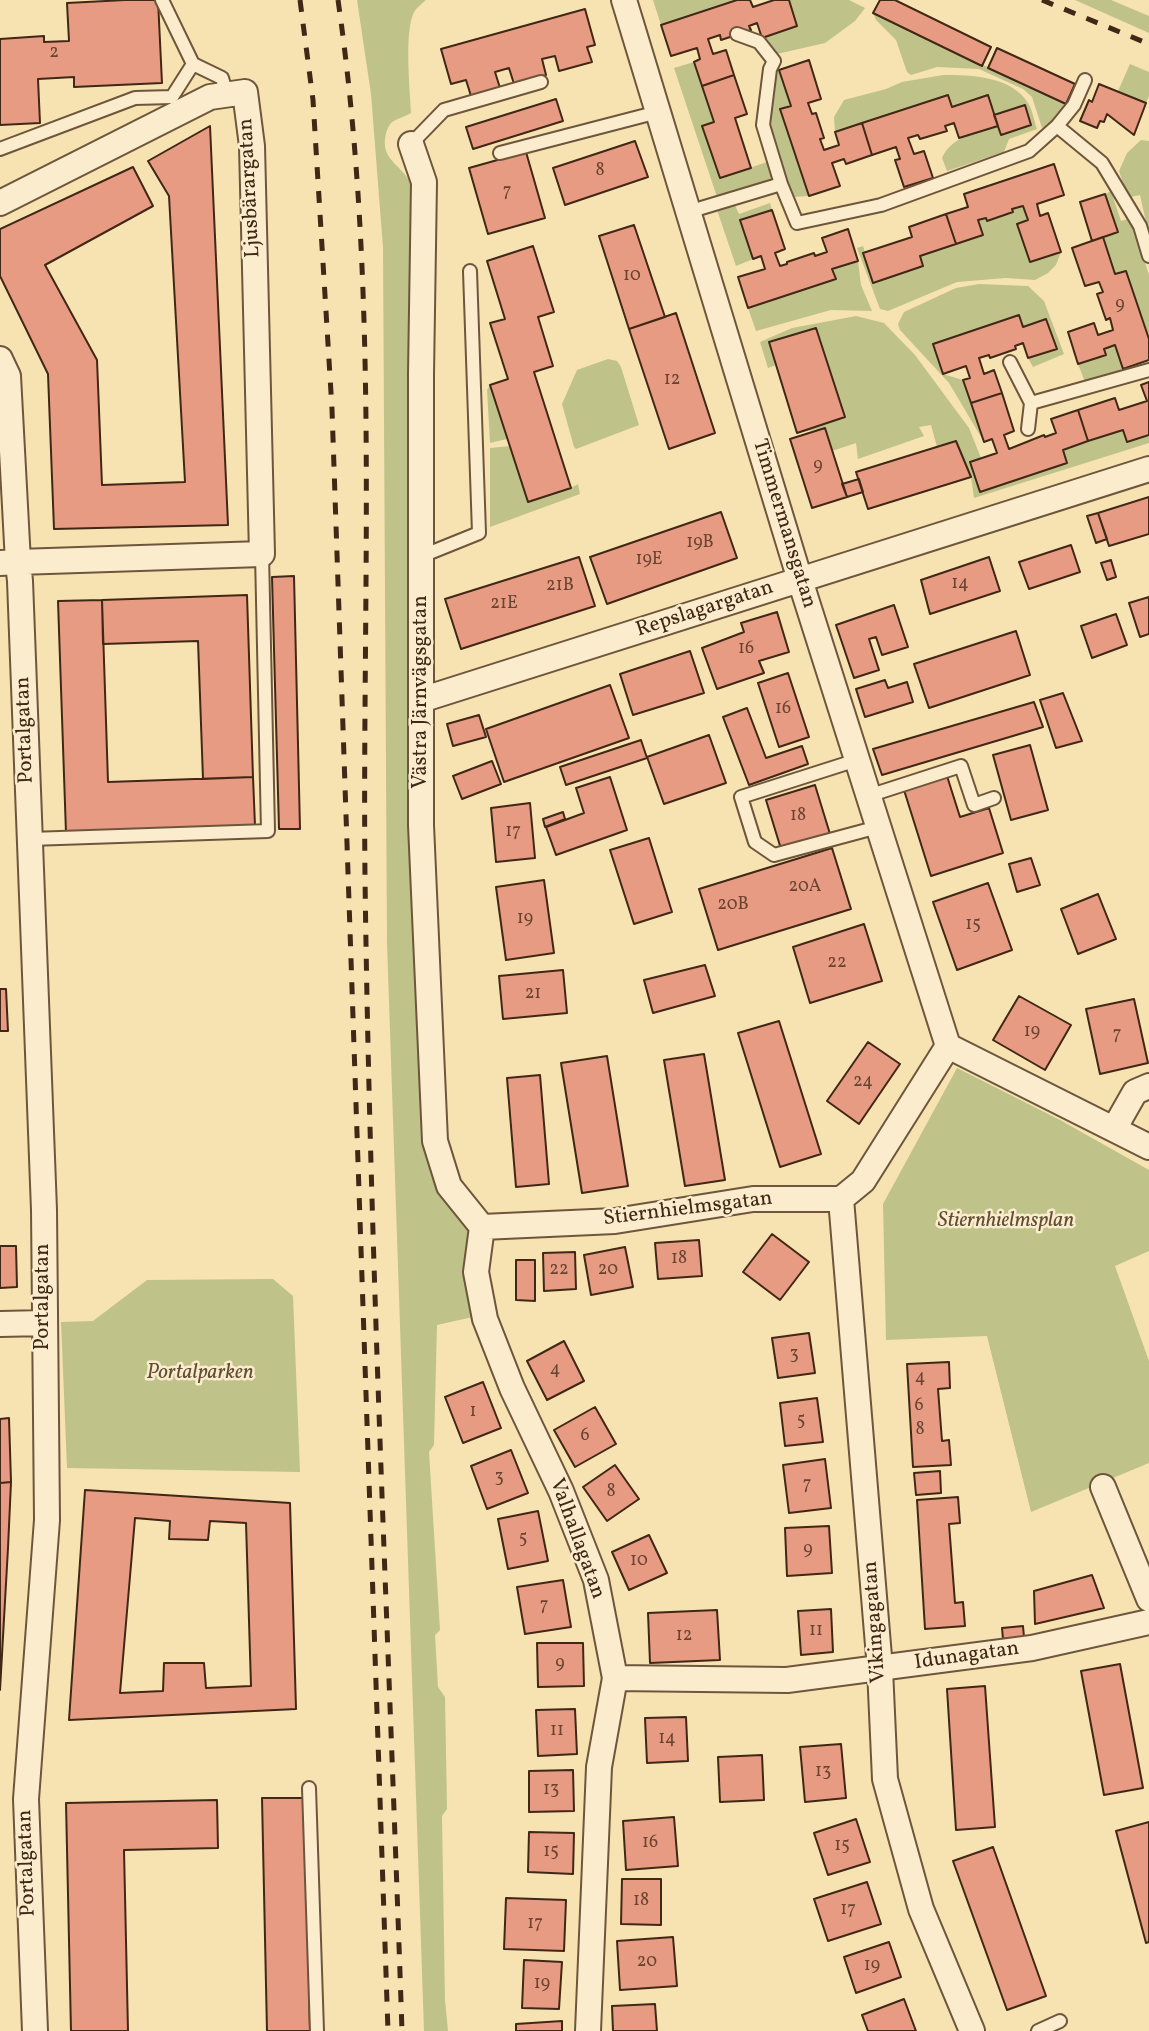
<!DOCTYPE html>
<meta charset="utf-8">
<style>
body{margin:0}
canvas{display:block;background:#f7e2b1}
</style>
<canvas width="1149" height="2031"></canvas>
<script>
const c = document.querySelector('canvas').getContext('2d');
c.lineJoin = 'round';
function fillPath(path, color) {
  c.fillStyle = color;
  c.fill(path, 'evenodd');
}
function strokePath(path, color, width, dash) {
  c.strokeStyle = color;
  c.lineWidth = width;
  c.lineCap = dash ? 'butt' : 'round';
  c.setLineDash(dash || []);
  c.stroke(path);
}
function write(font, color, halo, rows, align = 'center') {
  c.font = font + ' Vollkorn,serif';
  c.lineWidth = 5;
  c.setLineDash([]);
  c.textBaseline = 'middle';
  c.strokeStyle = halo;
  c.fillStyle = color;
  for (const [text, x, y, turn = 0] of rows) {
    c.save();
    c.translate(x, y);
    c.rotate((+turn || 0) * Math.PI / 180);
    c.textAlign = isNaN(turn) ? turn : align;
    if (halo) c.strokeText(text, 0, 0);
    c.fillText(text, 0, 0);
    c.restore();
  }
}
const green = new Path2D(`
 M357,0H426C422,4 417,7 414,12C404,32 410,89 411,113C405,117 397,118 391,123C387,128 386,133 385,139C382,162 406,167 412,187L435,1164L470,1222L473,1317L437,1325L434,1445L429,1452L440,1630L435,1635L438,1687L445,1697L447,1809L442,1816L445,2000L448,2031H424L387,943L383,247L371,94Z
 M653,0H737L661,25Z
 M789,0H849L865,8L855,21L825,43L777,54L762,38L797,26Z
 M1075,0H1111L1149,16V33Z
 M873,13L1066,104L1052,123L1042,128L1032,97L1023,89L979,69L937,67L911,75L907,72L896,40L876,20Z
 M694,62L714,122L703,127L720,178L767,162L773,179L717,197L674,68Z
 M1130,64L1149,72V96L1146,103L1118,91Z
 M775,70H779L791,106L781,109L809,196L792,197L771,134L772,83Z
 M943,75C972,75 1011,76 1028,103C1033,111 1034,121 1037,129L1009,139L1004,152L947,171L942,158C952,136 976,133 998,126L1001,135L1031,125L1025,105L994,115L988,95L952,107L948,95L835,132L834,117L844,100L886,89L902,82Z
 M1141,140L1149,141V235L1140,195L1131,197L1126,192L1119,171L1127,153Z
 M1111,191L1121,221L1131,218L1149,275V339L1126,271L1115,274L1103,237L1118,232L1105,194Z
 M734,203L739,214L770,203L772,210L740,221L753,259L736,266L717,210Z
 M1023,206L1028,220L1017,224L1030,262L1061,252L1056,265L1048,273L1035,280L1006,278L957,282L888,311L880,309L857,248L863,246L874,283L923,266L920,256L978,220L986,218L987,221L1013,212L1012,209Z
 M858,261L861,285L872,311L831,310L756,331L748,308L835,280L832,269Z
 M979,284L1028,286L1044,301L1064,354L1033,367L1028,358L1057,349L1047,319L1023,327L1019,315L933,344L943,374L963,380L984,442L949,383L900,330L898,324L904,312L956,288Z
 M856,316L884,323L915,355L969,428L981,458L970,462L981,492L1067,463L1063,450L1123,430L1149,435V443L974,498L971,477L937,447L931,425L919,427L924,436L858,459L856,443L832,451L825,428L797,433L845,417L776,365L768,368L760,342L792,328Z
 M1115,345L1123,369L1085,382L1078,364L1106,355L1104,349Z
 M608,359L617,361L621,367L639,425L576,449L574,447L562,404L577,370Z
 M490,385L507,439L490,443L487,390Z
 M510,446L528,502L571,488L578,484L580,494L490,527V448Z
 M957,1068L1060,1120L1149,1170V1251L1115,1266L1149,1361V1463L1031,1512L987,1336L886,1340L883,1204Z
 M273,1279L293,1296L300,1472L67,1468L61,1322L93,1321L147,1280Z`);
const building = new Path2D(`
 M125,0H158L162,83L74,87V77L38,79L40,123L0,125V39L44,36V42L69,41L67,3Z
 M737,0H750L753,7L774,0H789L797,26L762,38L757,23L749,26L751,30L721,40L720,35L708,39L713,54L726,50L734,75L702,86L694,62L700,59L697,48L671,56L661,25Z
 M880,0H895L991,47L982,66L873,13Z
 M585,9L595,45L587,47L592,62L559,71L555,56L542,59L546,75L514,84L509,68L495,72L500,88L471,96L466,80L451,84L441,49Z
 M997,48L1075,84L1066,104L988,68Z
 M809,60L821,99L808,103L812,114L816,113L824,138L820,139L824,150L839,145L835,132L862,123L872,155L846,164L844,159L832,163L840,186L809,196L780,109L791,106L779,70Z
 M734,75L747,114L735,118L751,168L720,178L702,126L714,122L702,86Z
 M1099,84L1146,103L1134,135L1107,114L1104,122L1100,121L1097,128L1080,121L1089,100L1092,102Z
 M948,95L952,107L988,95L998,126L959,138L954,123L945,126L947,131L920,139L918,135L908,138L914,154L924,151L933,178L904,187L895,160L900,159L896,147L872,155L862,123Z
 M556,99L563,121L473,149L466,127Z
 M1025,105L1031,125L1001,135L994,115Z
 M210,126L228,525L54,529L48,374L0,276V229L133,167L153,206L45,265L97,360L102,485L185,482L169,196L148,161Z
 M635,141L648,177L565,205L553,168Z
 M526,152L545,218L488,234L469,168Z
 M1054,164L1064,195L1037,204L1040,216L1048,213L1061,252L1030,262L1017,224L1028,220L1023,206L1012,209L1013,212L987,221L986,218L978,220L983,235L956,244L946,214L968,207L964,194Z
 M1105,194L1118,232L1092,241L1080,202Z
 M772,210L785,249L775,253L780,266L787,264V262L814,253L815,256L827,252L822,238L848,229L858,261L832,269L836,279L748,308L738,277L765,269L761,256L753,259L740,220Z
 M946,214L956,244L920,256L923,266L873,283L863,253L912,237L909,227Z
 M634,225L665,317L629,329L599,236Z
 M1103,237L1115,274L1126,271L1149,339V360L1123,369L1115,345L1104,349L1106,355L1078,364L1068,332L1094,323L1098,335L1113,330L1110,318L1106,320L1097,294L1103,292L1099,282L1085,286L1072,248Z
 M533,246L554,312L538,317L553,366L534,372L571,488L528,502L490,385L508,379L490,323L505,319L487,261Z
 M676,313L715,433L669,449L629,329Z
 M1019,315L1023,327L1046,319L1057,349L1028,358L1023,343L1015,346L1016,349L990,358L989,355L979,358L984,374L994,370L1002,393L971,403L963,380L970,378L966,366L943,374L933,344Z
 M816,328L845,417L797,433L769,342Z
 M1149,382V435L1127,442L1123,430L1088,441L1078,410L1115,398L1119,410L1147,401L1141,385Z
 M1002,393L1014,431L1004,435L1009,449L1044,435L1045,437L1056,433L1051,419L1078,410L1088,441L1063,450L1067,463L980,492L970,462L997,453L992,439L984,442L971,403Z
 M825,428L847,497L812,508L790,439Z
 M956,441L971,477L868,509L856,472Z
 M859,479L863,492L847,497L842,484Z
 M1149,497V534L1109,546L1098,513Z
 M721,512L737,558L607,604L590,557Z
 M1098,513L1107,539L1096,543L1087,516Z
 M1071,545L1080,572L1029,589L1019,562Z
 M579,557L595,606L461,649L445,599Z
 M989,557L1000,591L930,614L921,580Z
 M1111,560L1116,577L1107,580L1101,563Z
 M294,576L300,829H279L272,577Z
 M247,595L253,777L203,779L198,641L103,644L102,600Z
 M1149,597V634L1140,637L1129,603Z
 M102,600L108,782L253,777L255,826L66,833L58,601Z
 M894,605L908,647L882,655L876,637L869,639L879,670L854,678L836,625Z
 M777,612L789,652L759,661L764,673L717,689L702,648L744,632L741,623Z
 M1116,614L1127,645L1092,658L1081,626Z
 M1016,631L1030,675L929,708L914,664Z
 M690,651L704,693L633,715L620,674Z
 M788,673L809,737L779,747L758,683Z
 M885,680L888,688L907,682L913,702L865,717L856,689Z
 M610,685L629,738L504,782L486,729Z
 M1063,693L1082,741L1056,748L1040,700Z
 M1034,702L1043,727L882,775L873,749Z
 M747,708L766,758L802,746L808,764L749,785L723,717Z
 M479,715L486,737L453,746L447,724Z
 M709,735L726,783L664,804L647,757Z
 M641,740L647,758L566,785L560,767Z
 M1030,745L1048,810L1011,820L993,755Z
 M492,761L501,784L462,799L453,776Z
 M947,776L960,817L989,808L1003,853L931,876L904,790Z
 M610,777L627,830L556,855L546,827L584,813L576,788Z
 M815,785L830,834L781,849L766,800Z
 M530,803L535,858L496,862L491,808Z
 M563,812L565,819L545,827L543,819Z
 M649,838L672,912L634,924L610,850Z
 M832,848L851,909L718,950L699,889Z
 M1031,858L1040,885L1017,892L1009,864Z
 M544,880L554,953L506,960L496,887Z
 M988,883L1012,950L957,970L933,902Z
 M1098,894L1116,939L1078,954L1061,909Z
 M864,924L882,981L810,1003L793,947Z
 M705,965L715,996L653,1013L644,980Z
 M563,970L567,1013L503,1019L499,976Z
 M0,989H6L8,1031H0Z
 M1019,996L1071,1025L1045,1070L993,1040Z
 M1134,999L1148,1063L1100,1074L1086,1009Z
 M779,1021L821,1154L780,1167L738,1033Z
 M868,1042L900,1064L859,1124L827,1101Z
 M704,1054L725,1180L685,1186L664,1060Z
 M607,1056L628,1186L582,1193L561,1063Z
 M540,1075L549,1184L516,1187L507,1078Z
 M772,1234L809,1262L780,1300L743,1272Z
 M699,1240L702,1276L658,1279L655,1243Z
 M0,1246H16L17,1287L0,1288Z
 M625,1247L633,1287L591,1295L584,1255Z
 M575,1252L576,1289L544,1291L543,1253Z
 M516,1260H535V1301L516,1300Z
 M809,1333L815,1373L778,1378L772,1338Z
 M564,1341L584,1381L547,1400L527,1361Z
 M949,1362L950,1388L938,1389L942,1441L949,1440L951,1465L913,1467L907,1364Z
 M483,1382L501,1428L463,1443L445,1397Z
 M817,1398L823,1442L785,1446L780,1403Z
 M595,1407L616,1444L575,1467L554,1430Z
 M9,1418L11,1482L0,1483V1419Z
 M511,1450L528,1493L487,1509L471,1466Z
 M825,1459L831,1508L789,1513L783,1465Z
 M615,1465L639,1499L607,1521L583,1487Z
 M940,1471L941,1493L916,1495L914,1473Z
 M11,1482L8,1548L0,1690V1483Z
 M85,1490L290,1503L296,1709L69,1720ZM135,1518L170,1521L169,1539L208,1540L210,1521L246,1523L251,1686L206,1688L204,1663H164L163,1691L120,1693Z
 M958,1497L960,1523L949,1524L955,1603L963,1602L965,1626L925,1629L917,1500Z
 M538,1511L548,1561L508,1569L498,1519Z
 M829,1526L832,1573L787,1576L785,1528Z
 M649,1535L667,1573L629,1590L612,1552Z
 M1092,1575L1104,1608L1035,1624L1034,1591Z
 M563,1580L571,1627L525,1634L517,1587Z
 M831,1609L833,1652L801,1655L798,1611Z
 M717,1610L720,1660L650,1663L648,1613Z
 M1023,1626L1024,1637L1003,1639L1002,1628Z
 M537,1643H583L584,1686L538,1687Z
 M1120,1664L1143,1788L1104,1795L1081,1671Z
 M985,1686L995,1827L956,1830L947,1689Z
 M575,1709L577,1754L538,1756L536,1710Z
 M686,1717L688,1761L647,1763L645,1718Z
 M841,1744L846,1798L805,1802L800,1747Z
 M762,1755L764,1800L720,1802L718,1757Z
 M573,1770L574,1811L529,1812V1771Z
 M262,1798H305L310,2031H267Z
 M217,1800L218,1848L124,1850L128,2031H71L66,1803Z
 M674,1817L678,1866L626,1870L623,1821Z
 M856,1819L870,1862L828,1875L814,1833Z
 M1149,1822V1942L1146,1943L1116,1831Z
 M529,1832L574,1833L573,1874L528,1872Z
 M993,1847L1046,1996L1007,2010L953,1861Z
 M622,1879H661V1925L621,1924Z
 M867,1882L881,1924L828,1941L814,1899Z
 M506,1898L566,1900L564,1951L504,1949Z
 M673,1937L677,1986L620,1990L617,1941Z
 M889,1942L901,1977L856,1993L844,1957Z
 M524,1960L562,1962L559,2009L522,2008Z
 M904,1999L916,2031H868L862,2015Z
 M655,2004L657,2031H613L612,2006Z
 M562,2021V2031H516V2024Z`);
const lane = new Path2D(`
 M193,64L222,78L227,95
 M1057,126L1102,163L1140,226L1149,256
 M411,144L444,110L541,82
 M0,149L135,98L172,97L193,64L162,0
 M500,153L658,112
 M781,184L797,223L881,205L1029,151L1057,126L1074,105L1085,80
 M688,212L781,184L763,125L770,69L774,61L759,42L737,34
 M1010,362L1031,403L1149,370
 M1028,429L1031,403
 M422,556L479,533L470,271
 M857,760L741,797L755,842L774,855L878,827
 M868,796L961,766L974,805L994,798
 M30,839L268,831L262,554
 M309,1788L317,2031
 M1038,2031L1060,2021`);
const street = new Path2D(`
 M624,0L800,580L948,1046
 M411,144L424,182L421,374V825L435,1141L449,1186L482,1227
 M0,203L210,97L245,92L252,146L262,554L18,562L8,376L0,359
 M0,563L18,562L20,581L44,1210L47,1520L26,1799L35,2031
 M421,700L1149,469
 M1114,1129L1135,1092L1149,1086
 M841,1199L880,1669L885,1779L921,1909L972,2031
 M482,1227L476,1272L485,1319L512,1388L561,1491L596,1580L615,1678L599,1767L588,2031
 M482,1227L615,1221L753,1199H841L863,1181L948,1046L1149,1147
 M0,1324L44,1323
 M1103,1487L1149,1599
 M615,1678L787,1680L1032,1648L1149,1622`);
const rail = new Path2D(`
 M300,0L313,100L332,409L388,2031
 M338,0C380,290 362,585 365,877C370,1262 389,1647 402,2031
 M1042,0L1149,44`);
const numberNames = [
 ["2",54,54],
 ["8",600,172],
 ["7",507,193],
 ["10",632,277],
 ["9",1120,306],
 ["12",672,381],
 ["9",818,467],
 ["19B",700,544],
 ["19E",649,561],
 ["14",960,585],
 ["21B",560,587],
 ["21E",504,605],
 ["16",746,650],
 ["16",783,710],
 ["18",798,817],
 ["17",513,833],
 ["20A",805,888],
 ["20B",733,906],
 ["19",525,920],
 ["15",973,926],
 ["22",837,964],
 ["21",533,995],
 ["19",1032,1033],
 ["7",1117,1036],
 ["24",863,1083],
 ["18",679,1260],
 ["22",559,1271],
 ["20",608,1271],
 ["3",794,1356],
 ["4",555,1371],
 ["4",920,1379],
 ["6",919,1407],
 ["1",473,1413],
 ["5",801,1422],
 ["8",920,1431],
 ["6",585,1437],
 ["3",499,1479],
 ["7",807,1486],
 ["8",611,1493],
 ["5",523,1540],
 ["9",808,1551],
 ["10",639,1562],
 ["7",544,1607],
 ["11",816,1632],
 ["12",684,1637],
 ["9",560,1665],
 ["11",557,1732],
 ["14",667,1740],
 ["13",823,1773],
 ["13",551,1791],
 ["16",650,1844],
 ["15",842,1847],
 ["15",551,1853],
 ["18",641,1902],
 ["17",848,1911],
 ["17",535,1925],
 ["20",647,1963],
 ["19",872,1967],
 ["19",542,1985]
];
const streetNames = [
 ["Ljusbärargatan",251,188,-93],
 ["Timmermansgatan",783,524,73],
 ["Repslagargatan",705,610,-18],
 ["Västra Järnvägsgatan",422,692,-90],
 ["Portalgatan",26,730,-92],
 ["Stiernhielmsgatan",688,1210,-7],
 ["Portalgatan",44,1297,-90],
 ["Valhallagatan",576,1539,70],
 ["Vikingagatan",876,1622,-94],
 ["Idunagatan",967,1657,-8],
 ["Portalgatan",28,1863,-92]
];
const parkNames = [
 ["Stiernhielmsplan",1006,1222],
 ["Portalparken",200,1374]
];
fillPath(green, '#bfc38a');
fillPath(building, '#e79b82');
strokePath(building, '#412716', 2);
strokePath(lane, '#6e563d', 16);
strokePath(street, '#6e563d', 28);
strokePath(lane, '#faeccc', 12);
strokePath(street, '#faeccc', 24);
strokePath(rail, '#412716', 5, [12, 12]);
write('18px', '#6a4431', null, numberNames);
write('21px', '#412716', '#faeccc', streetNames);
write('italic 21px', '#604e33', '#faeccc', parkNames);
</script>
